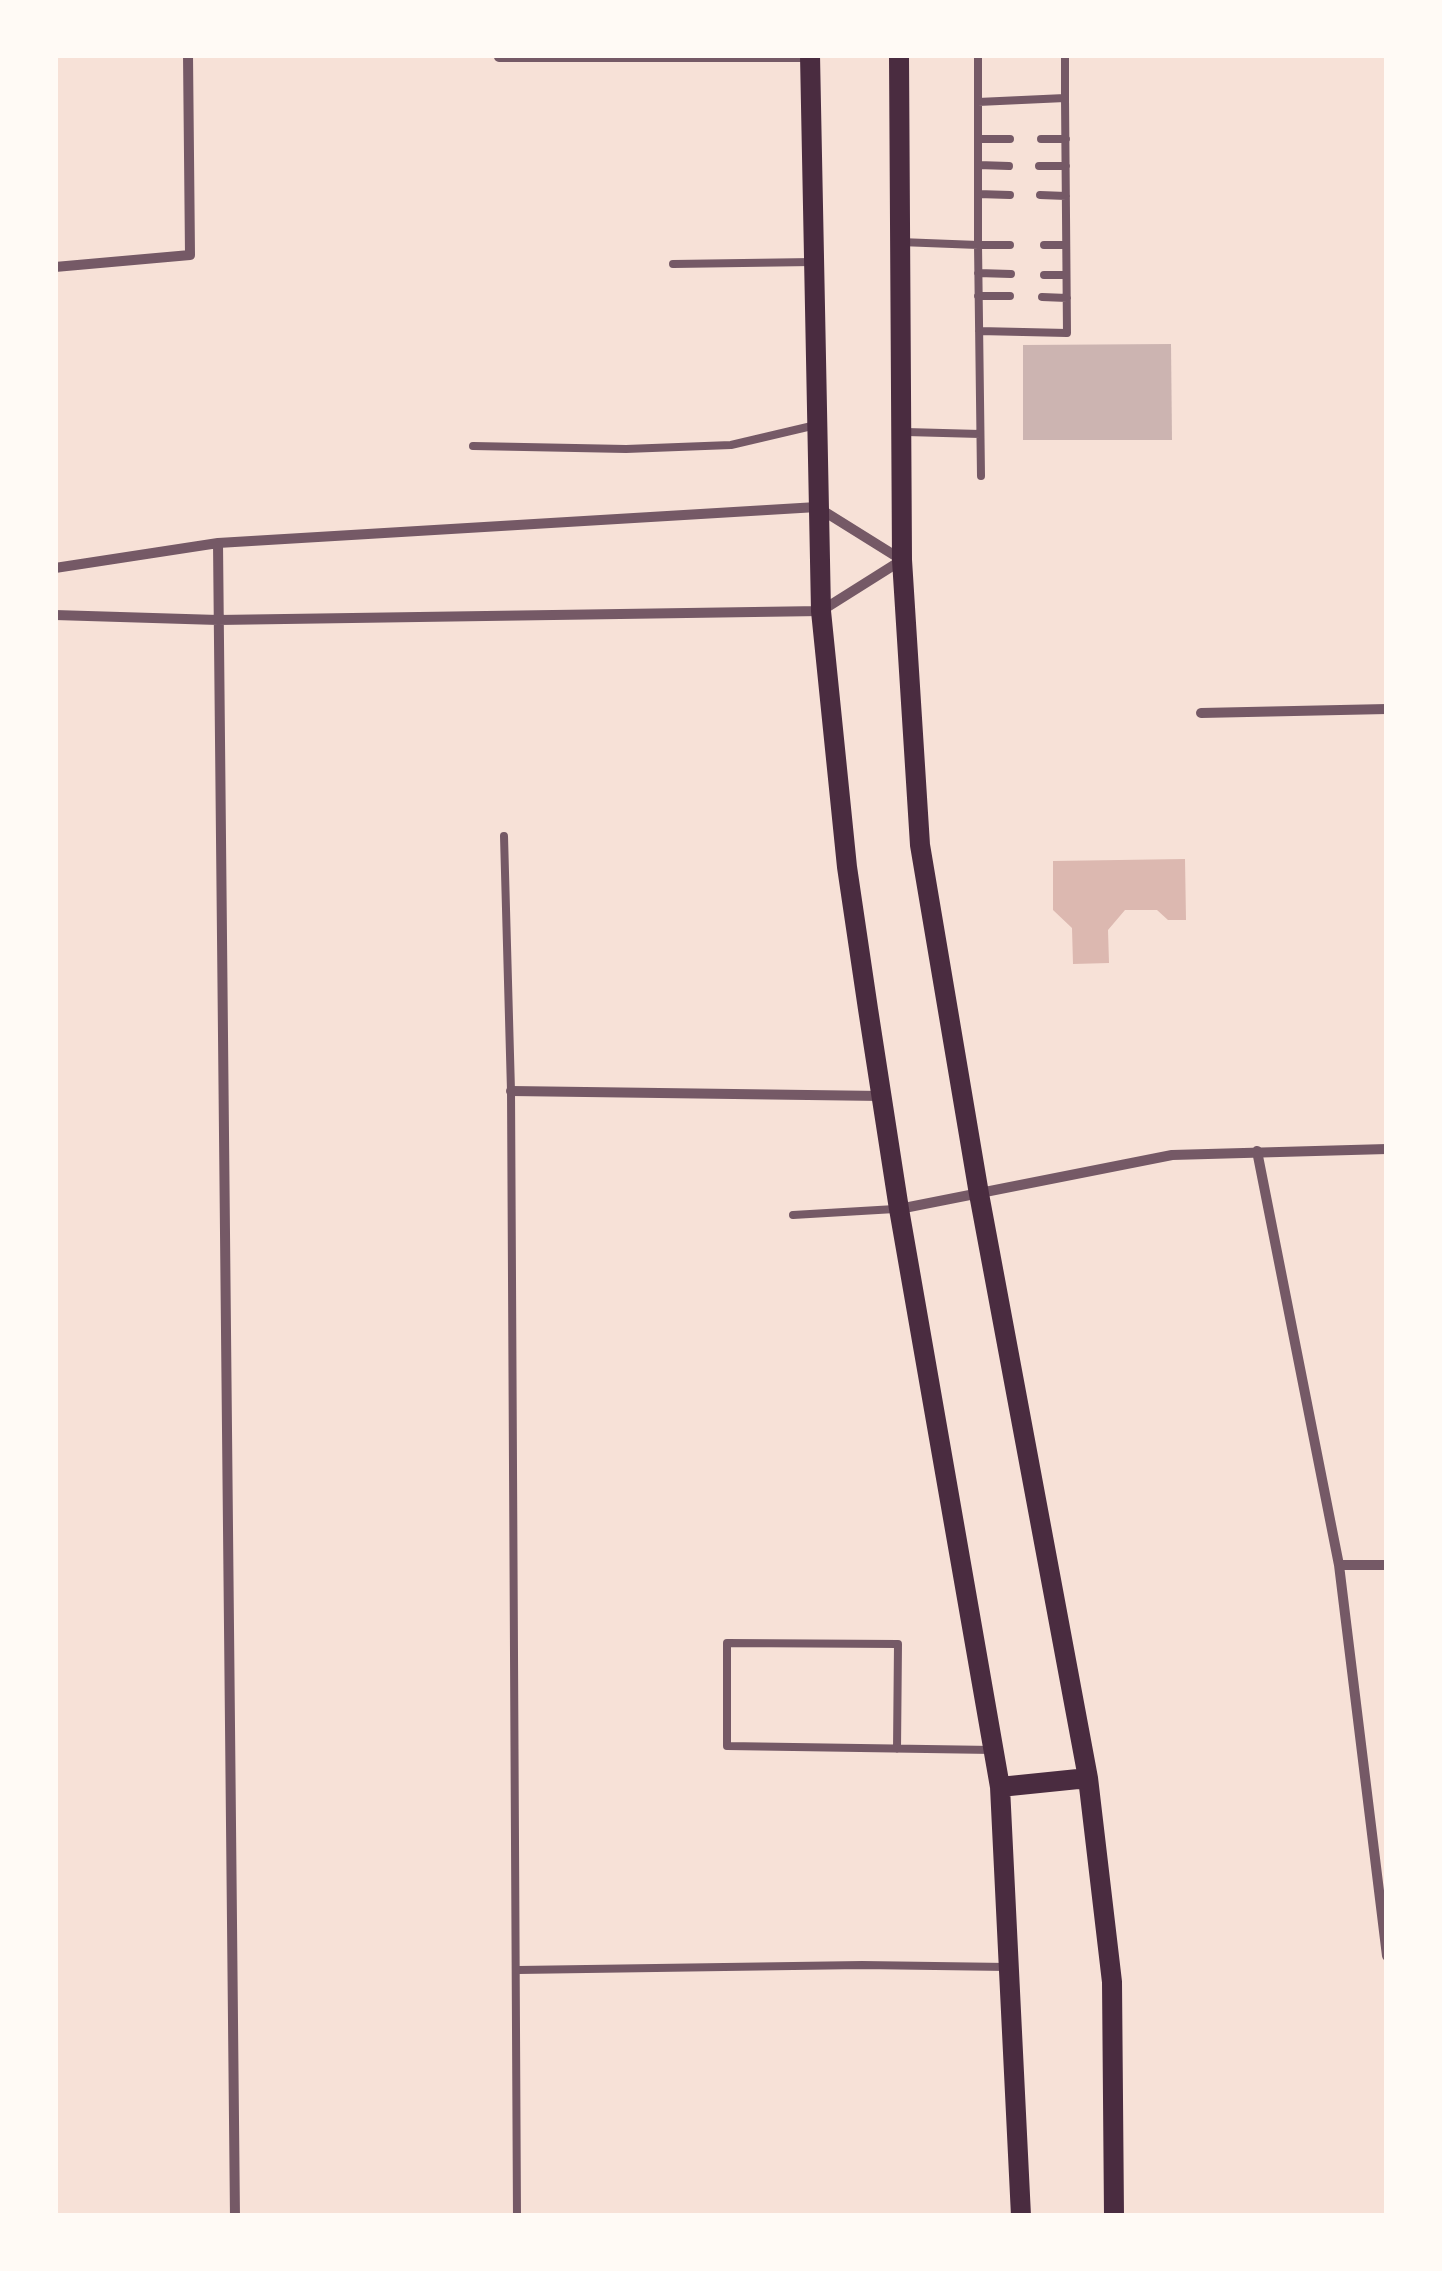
<!DOCTYPE html>
<style>
body{margin:0}
#map{position:relative;width:1442px;height:2271px;overflow:hidden;background:#f7e1d7;font-family:"Sofia Sans Condensed",sans-serif}
canvas{display:block}
.frame{position:absolute;inset:0;border:58px solid #fffaf5;pointer-events:none}
</style>
<div id="map">
<canvas width="1442" height="2271"></canvas>
<div class="frame"></div>
</div>
<script>
const c = document.querySelector('canvas').getContext('2d');
c.lineJoin = 'round';
function fillPath(path, color) {
  c.fillStyle = color;
  c.fill(path, 'evenodd');
}
function strokePath(path, color, width, dash) {
  c.strokeStyle = color;
  c.lineWidth = width;
  c.lineCap = dash ? 'butt' : 'round';
  c.setLineDash(dash || []);
  c.stroke(path);
}
const water = new Path2D(`
 M1185,859L1186,920H1168L1157,910H1125L1108,930L1109,963L1073,964L1072,928L1053,910V861Z`);
const building = new Path2D(`
 M1171,344L1172,440H1023V345Z`);
const service = new Path2D(`
 M978,55V102
 M1065,55V98
 M978,139H1010
 M1041,139H1066
 M978,165L1009,166
 M1039,166H1066
 M978,194L1010,195
 M1040,195L1066,196
 M900,242L978,245L981,476
 M1044,245H1066
 M673,264L813,262
 M978,273L1011,274
 M1044,275H1066
 M978,296H1010
 M1042,297L1067,298
 M979,331L1067,333L1065,98L978,102V245H1010
 M906,432L980,434
 M473,446L626,449L731,445L816,425
 M504,836L511,1091L517,2216
 M793,1215L895,1209
 M897,1749L898,1644L727,1643V1746L993,1750
 M518,1970L862,1965L1008,1967`);
const minor = new Path2D(`
 M499,57H810
 M55,267L190,255L188,55
 M218,543L235,2216
 M55,568L218,543L817,507L902,560L821,611L218,620L55,615
 M1201,713L1387,709
 M511,1091L882,1096
 M1257,1151L1339,1565L1387,1956
 M899,1209L1172,1155L1387,1149
 M1339,1565H1387`);
const secondary = new Path2D(`
 M810,55L821,611L847,867L868,1009L899,1209L1000,1787L1021,2216
 M899,55L902,560L920,845L979,1194L1088,1778L1112,1982L1114,2216
 M1000,1787L1088,1778`);
fillPath(water, '#dcb8b0');
fillPath(building, '#ccb4b1');
strokePath(service, '#755966', 8);
strokePath(minor, '#755966', 10);
strokePath(secondary, '#4a2c40', 20);
</script>
